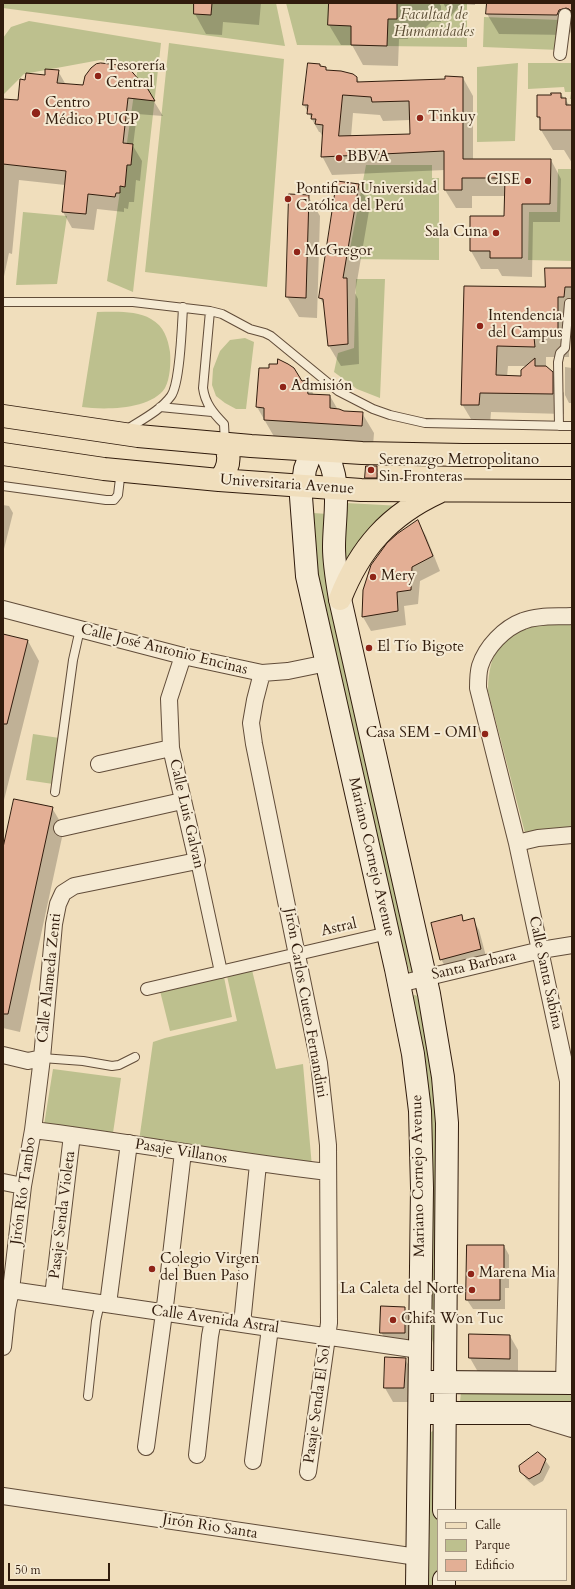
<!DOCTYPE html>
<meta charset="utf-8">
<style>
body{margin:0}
#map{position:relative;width:575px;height:1589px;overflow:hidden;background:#f0debc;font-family:Cardo,serif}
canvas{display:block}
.frame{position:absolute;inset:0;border:4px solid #311c0d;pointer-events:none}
.legend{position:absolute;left:437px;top:1509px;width:130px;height:72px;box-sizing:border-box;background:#f5ead3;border:1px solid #a79884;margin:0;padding:5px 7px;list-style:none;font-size:12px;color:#311c0d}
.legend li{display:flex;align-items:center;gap:8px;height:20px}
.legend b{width:20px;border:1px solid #a79884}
.scale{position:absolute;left:8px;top:1563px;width:102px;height:18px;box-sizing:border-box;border:2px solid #311c0d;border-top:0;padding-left:5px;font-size:12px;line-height:14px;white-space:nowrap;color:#311c0d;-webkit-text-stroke:3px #f5ead3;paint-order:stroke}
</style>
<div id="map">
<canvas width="575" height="1589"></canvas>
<div class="frame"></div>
<ul class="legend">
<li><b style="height:5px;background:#f0debc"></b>Calle</li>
<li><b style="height:11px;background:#bdc08e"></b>Parque</li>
<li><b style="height:11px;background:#e3af95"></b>Edificio</li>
</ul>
<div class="scale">50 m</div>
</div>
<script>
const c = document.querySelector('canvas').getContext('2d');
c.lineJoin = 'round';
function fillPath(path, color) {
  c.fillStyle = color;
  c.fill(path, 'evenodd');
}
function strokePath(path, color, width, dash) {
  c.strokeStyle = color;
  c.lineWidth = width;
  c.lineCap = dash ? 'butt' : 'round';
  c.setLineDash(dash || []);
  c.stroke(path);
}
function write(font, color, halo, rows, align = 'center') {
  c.font = font + ' Cardo,serif';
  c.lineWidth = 4;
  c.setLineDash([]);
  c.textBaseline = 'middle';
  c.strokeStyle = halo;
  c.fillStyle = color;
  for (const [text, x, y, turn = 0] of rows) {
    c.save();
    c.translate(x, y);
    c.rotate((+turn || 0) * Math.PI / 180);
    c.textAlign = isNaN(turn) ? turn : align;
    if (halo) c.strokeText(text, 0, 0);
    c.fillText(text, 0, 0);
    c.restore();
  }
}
const green = new Path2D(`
 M3,3H276L285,46L3,8Z
 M286,3H467V47L297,45Z
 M484,17L560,20L559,50L483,47Z
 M29,21L161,43L133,292L107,281L138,66L100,60L24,74L3,95V38L11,27Z
 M169,43L284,59L267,287L145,272Z
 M518,63L515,141L477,142V67Z
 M528,63H572V99H570L571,92H565L564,87L528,89Z
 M366,165H432V178H439V260L348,259Z
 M558,169H572V261L528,260L529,212H557Z
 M23,212L67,216L57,284L16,285Z
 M356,279H385L380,398L357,389L334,372L338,353L354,348Z
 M97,312C114,312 136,310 151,319C164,326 168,339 170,352C171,363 170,379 165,388C151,410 104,410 82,407Z
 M245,338L254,342L246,409H236L225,403L216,396L212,385L213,369L220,351L230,340Z
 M346,503L402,506L344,565Z
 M313,513L328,514L417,971L410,974L405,956L398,948L315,578Z
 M537,623H572V831L525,833L488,691C489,649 501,639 537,623Z
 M33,734L66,739L60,785L26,780Z
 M252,970L276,1069L303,1064L312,1167L139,1141L153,1042L165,1038L237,1021L227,976Z
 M224,977L232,1017L170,1031L160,991Z
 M415,995L417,996L440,1077L435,1349L432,1339L433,1170L431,1118L427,1083L409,996Z
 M53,1069L121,1078L113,1133L44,1125Z
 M572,1391V1406L460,1402L461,1392Z
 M433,1431H440L438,1580L442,1586H429L430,1434L431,1432Z`);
const shadow = new Path2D(`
 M195,3H261L259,25L223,22L222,35L206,34L195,14Z
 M330,3H439L441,6V22H431L425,28H408V39H399L398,66L363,65L352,45H341L329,25Z
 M443,3H475V5L461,4L451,16Z
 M488,3H572V30L569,35L499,34L487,14Z
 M320,67L325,68L327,71L356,77L360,83L446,80L463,78L473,96V160H551L561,179L560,222H533L532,277L502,276L498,269H481L471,251L505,217L506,196H472V208H456L445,190V170L332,175L322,156L323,137L320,132H319L304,105ZM353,113L380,115L383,121L410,120L411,135L351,137Z
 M58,71L66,85L84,86L142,82L163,116L137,114L133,146L142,161L140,181L136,180L134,202H129L128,209L124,208V212L97,209L94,230L72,228L63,212L65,185L19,180L12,254L9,253L3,281V100L19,101L26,81Z
 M561,94L570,106H572V163L564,150H553L541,130V123L538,117V96Z
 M358,185L370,205L355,293L358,299L359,364L341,366L329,346L325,307L320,298Z
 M308,196L320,216L317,318L299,317L287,297Z
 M572,269V317H569V357H546V367L552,373L564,393V414L491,412L490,425L474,424L462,404L465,287L546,288ZM508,366H527L522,377H507Z
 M565,367L572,368V403H569L564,393L565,395Z
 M306,381L314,395L330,396L338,410L344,412L362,413L374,433L373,446L276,440L257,407Z
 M376,467L378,470V481H368L366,477Z
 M3,505L9,506L13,513L3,553Z
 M418,522L426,536L440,571L420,581L418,604L404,606L406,625L371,631L363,617L364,590Z
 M3,635L28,641L39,661L3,804Z
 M52,808L64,828L20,1032L3,1028V852Z
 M461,916L464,922L473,920L479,930L487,960L447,970L441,959Z
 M504,1246L509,1255V1288H505V1309H473L467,1300Z
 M404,1308L409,1315L408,1340L385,1339L381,1332Z
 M510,1336L518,1350V1373L478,1372L470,1358Z
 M405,1359L413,1373L412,1402H393L385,1388Z
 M545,1460L550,1467L543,1481L534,1486L526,1479L521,1471Z`);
const building = new Path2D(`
 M194,3H212L211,15L194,14Z
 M329,3H397V19H388L387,46L351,45V26L328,25Z
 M487,3H572V12L569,9L566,8L559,10L557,15L486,14Z
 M101,63L127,66L140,81H143L155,101L128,98L123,143L133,144L131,165H127L125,187L120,186V193H116L115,197L88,194L86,214L62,212L66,171L3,164V99L18,100L20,79L25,80L26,73L45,75V69L59,70L57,83L83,85L85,76L91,68L96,64Z
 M308,63L320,64V66L326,67V70L341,71L353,74L357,77V82L445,79V76L463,77V159H551L550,204H522V258H490V251H470V216H504L505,178H462V190H444V151L321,157L323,125L315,124L316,119H311L312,114H307L308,105H303ZM343,95L371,97L372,102L409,101L410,134L339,136Z
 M551,93H561V98H566V105H572V130H540V117H537V95H551Z
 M337,181L359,184L343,278H347L348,344L328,346L323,299L319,298Z
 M289,194L309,195L306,298L286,297Z
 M545,268H572V287H565L564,297H558V337H534L535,347L497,346L496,375L521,376V370L535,358V366H546L553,372V394L480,393L479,405H461L464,286L545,287Z
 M278,359L288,364L294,368L302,381L306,380L308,394L330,395V408L339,409L344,411L363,412L362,426L264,420V408L256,407L259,368H269V364H277Z
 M366,466H377V478H365Z
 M418,520L433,556L412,567L411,590L397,592L398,611L362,617L363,590L371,565L387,543L397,534Z
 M3,634L28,640L7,724H3Z
 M14,799L53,807L8,1014H3V848Z
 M462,915L463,921L474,918L481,949L440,960L431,923Z
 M467,1245H504V1278H500V1300H466Z
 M381,1306L405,1307V1333H380Z
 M469,1334L510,1335V1359L469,1358Z
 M385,1357L406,1358L404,1388H384Z
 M538,1452L546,1459L540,1473L529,1479L520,1472L519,1466Z`);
const service = new Path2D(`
 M3,302H133L210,311L222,314L250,329L265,333L271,336L338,391L373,409L390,415L425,423L572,426
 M210,311L203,388C205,403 213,413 224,424L225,443
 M160,407L212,412
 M559,426L558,362L560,353L565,348L569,303
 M126,430C141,420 160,411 171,396C180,384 182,325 183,307
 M3,486L106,500H114L118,495L121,470
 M55,792L73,660L80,629
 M42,1058L83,1061L112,1066L119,1065L135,1057
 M88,1396L96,1321L100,1303`);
const pedestrian = new Path2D(`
 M560,54L565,15
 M197,861L221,972
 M147,989L388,933`);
const minor = new Path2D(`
 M3,609L183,656L262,673L288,671L327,663
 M262,673L255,700L251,723L254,744L319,1063L328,1145L329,1323L308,1472
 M99,764L171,748
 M62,828L182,801
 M517,843L538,838L572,835
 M399,984L541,950L572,945
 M3,1055L28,1061L42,1058
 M33,1130C132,1142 229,1161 328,1172
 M3,1182L23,1186
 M11,1290L419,1350
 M53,1296L72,1135
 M108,1304L129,1143
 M242,1324L258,1164
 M3,1347L7,1309L11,1290L23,1186L33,1130L42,1058L54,924L58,904L63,893L74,886L197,861L171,748L169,699L183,656
 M564,1383L567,1264L568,1081L517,843L478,688C478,681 478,673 480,666C486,647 504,628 523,621C538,615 556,617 572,616
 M146,1447L166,1298L183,1152
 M197,1455L210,1336L213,1320
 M253,1461L270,1328
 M3,1496L417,1557`);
const tertiary = new Path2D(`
 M536,1416L572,1427`);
const secondary = new Path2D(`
 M312,450L305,469L301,497L307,576L396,969L413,1054L420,1111L422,1188L417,1586
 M324,451C343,478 334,515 334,547C334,564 337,581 340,599L429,994L443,1077L447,1123L444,1510
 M432,1382L572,1383
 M431,1413H572
 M444,1586V1580`);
const primary = new Path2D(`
 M3,416L138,436L251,446L362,453L463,455H572
 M3,454L104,469L219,480L361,490L572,491
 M219,480C229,469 231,457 225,444
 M340,599C360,548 389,515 439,492`);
const markers = [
 [98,76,4,"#8f2418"],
 [36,113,5,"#8f2418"],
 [420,118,4,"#8f2418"],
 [339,158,4,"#8f2418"],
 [528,181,4,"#8f2418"],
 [288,199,4,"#8f2418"],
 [496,233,4,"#8f2418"],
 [297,252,4,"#8f2418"],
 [480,326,4,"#8f2418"],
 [283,387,4,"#8f2418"],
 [371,470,4,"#8f2418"],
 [373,577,4,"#8f2418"],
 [369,648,4,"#8f2418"],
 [485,734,4,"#8f2418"],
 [152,1269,4,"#8f2418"],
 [471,1274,4,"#8f2418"],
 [472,1290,4,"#8f2418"],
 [393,1320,4,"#8f2418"]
];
const parkNames = [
 ["Facultad de",434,16],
 ["Humanidades",434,33]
];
const poiNames = [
 ["Tesorería",106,67],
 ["Central",106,84],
 ["Centro",45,104],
 ["Médico PUCP",45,121],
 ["Tinkuy",428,118],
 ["BBVA",347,158],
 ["CISE",520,181,"right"],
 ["Pontificia Universidad",296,190],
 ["Católica del Perú",296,207],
 ["Sala Cuna",488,233,"right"],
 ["McGregor",305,252],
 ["Intendencia",488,317],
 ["del Campus",488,334],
 ["Admisión",291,387],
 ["Serenazgo Metropolitano",379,461],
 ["Sin Fronteras",379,478],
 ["Mery",381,577],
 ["El Tío Bigote",377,648],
 ["Casa SEM - OMI",477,734,"right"],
 ["Colegio Virgen",160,1260],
 ["del Buen Paso",160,1277],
 ["Marena Mia",479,1274],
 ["La Caleta del Norte",464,1290,"right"],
 ["Chifa Won Tuc",401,1320]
];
const streetNames = [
 ["Universitaria Avenue",287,485,4],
 ["Calle José Antonio Encinas",164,650,14],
 ["Calle Luis Galvan",186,814,77],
 ["Mariano Cornejo Avenue",371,857,77],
 ["Astral",339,928,-13],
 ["Santa Barbara",474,966,-13],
 ["Calle Santa Sabina",545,973,78],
 ["Calle Alameda Zenti",50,978,-84],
 ["Jirón Carlos Cueto Fernandini",305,1003,80],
 ["Pasaje Villanos",181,1152,9],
 ["Mariano Cornejo Avenue",419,1176,-91],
 ["Jirón Río Tambo",24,1191,-82],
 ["Pasaje Senda Violeta",63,1215,-83],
 ["Calle Avenida Astral",215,1320,8],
 ["Pasaje Senda El Sol",318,1404,-82],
 ["Jirón Rio Santa",210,1527,9]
];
fillPath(green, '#bdc08e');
fillPath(shadow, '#0003');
fillPath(building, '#e3af95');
strokePath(building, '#311c0d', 1);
strokePath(service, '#614c39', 10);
strokePath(pedestrian, '#614c39', 14);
strokePath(minor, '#614c39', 18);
strokePath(tertiary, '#614c39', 22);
strokePath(secondary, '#311c0d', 24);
strokePath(primary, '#311c0d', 24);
strokePath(service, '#f5ead3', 8);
strokePath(pedestrian, '#f5ead3', 12);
strokePath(minor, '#f5ead3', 16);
strokePath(tertiary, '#f5ead3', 20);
strokePath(secondary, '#f5ead3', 22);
strokePath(primary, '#f0debc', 22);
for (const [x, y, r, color] of markers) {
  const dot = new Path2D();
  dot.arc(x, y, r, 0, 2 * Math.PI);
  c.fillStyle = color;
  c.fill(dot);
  strokePath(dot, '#f5ead3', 1.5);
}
write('italic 15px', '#5b4d34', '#f5ead3', parkNames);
write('15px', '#311c0d', '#f5ead3', poiNames, 'left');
write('15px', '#311c0d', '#f5ead3', streetNames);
</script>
